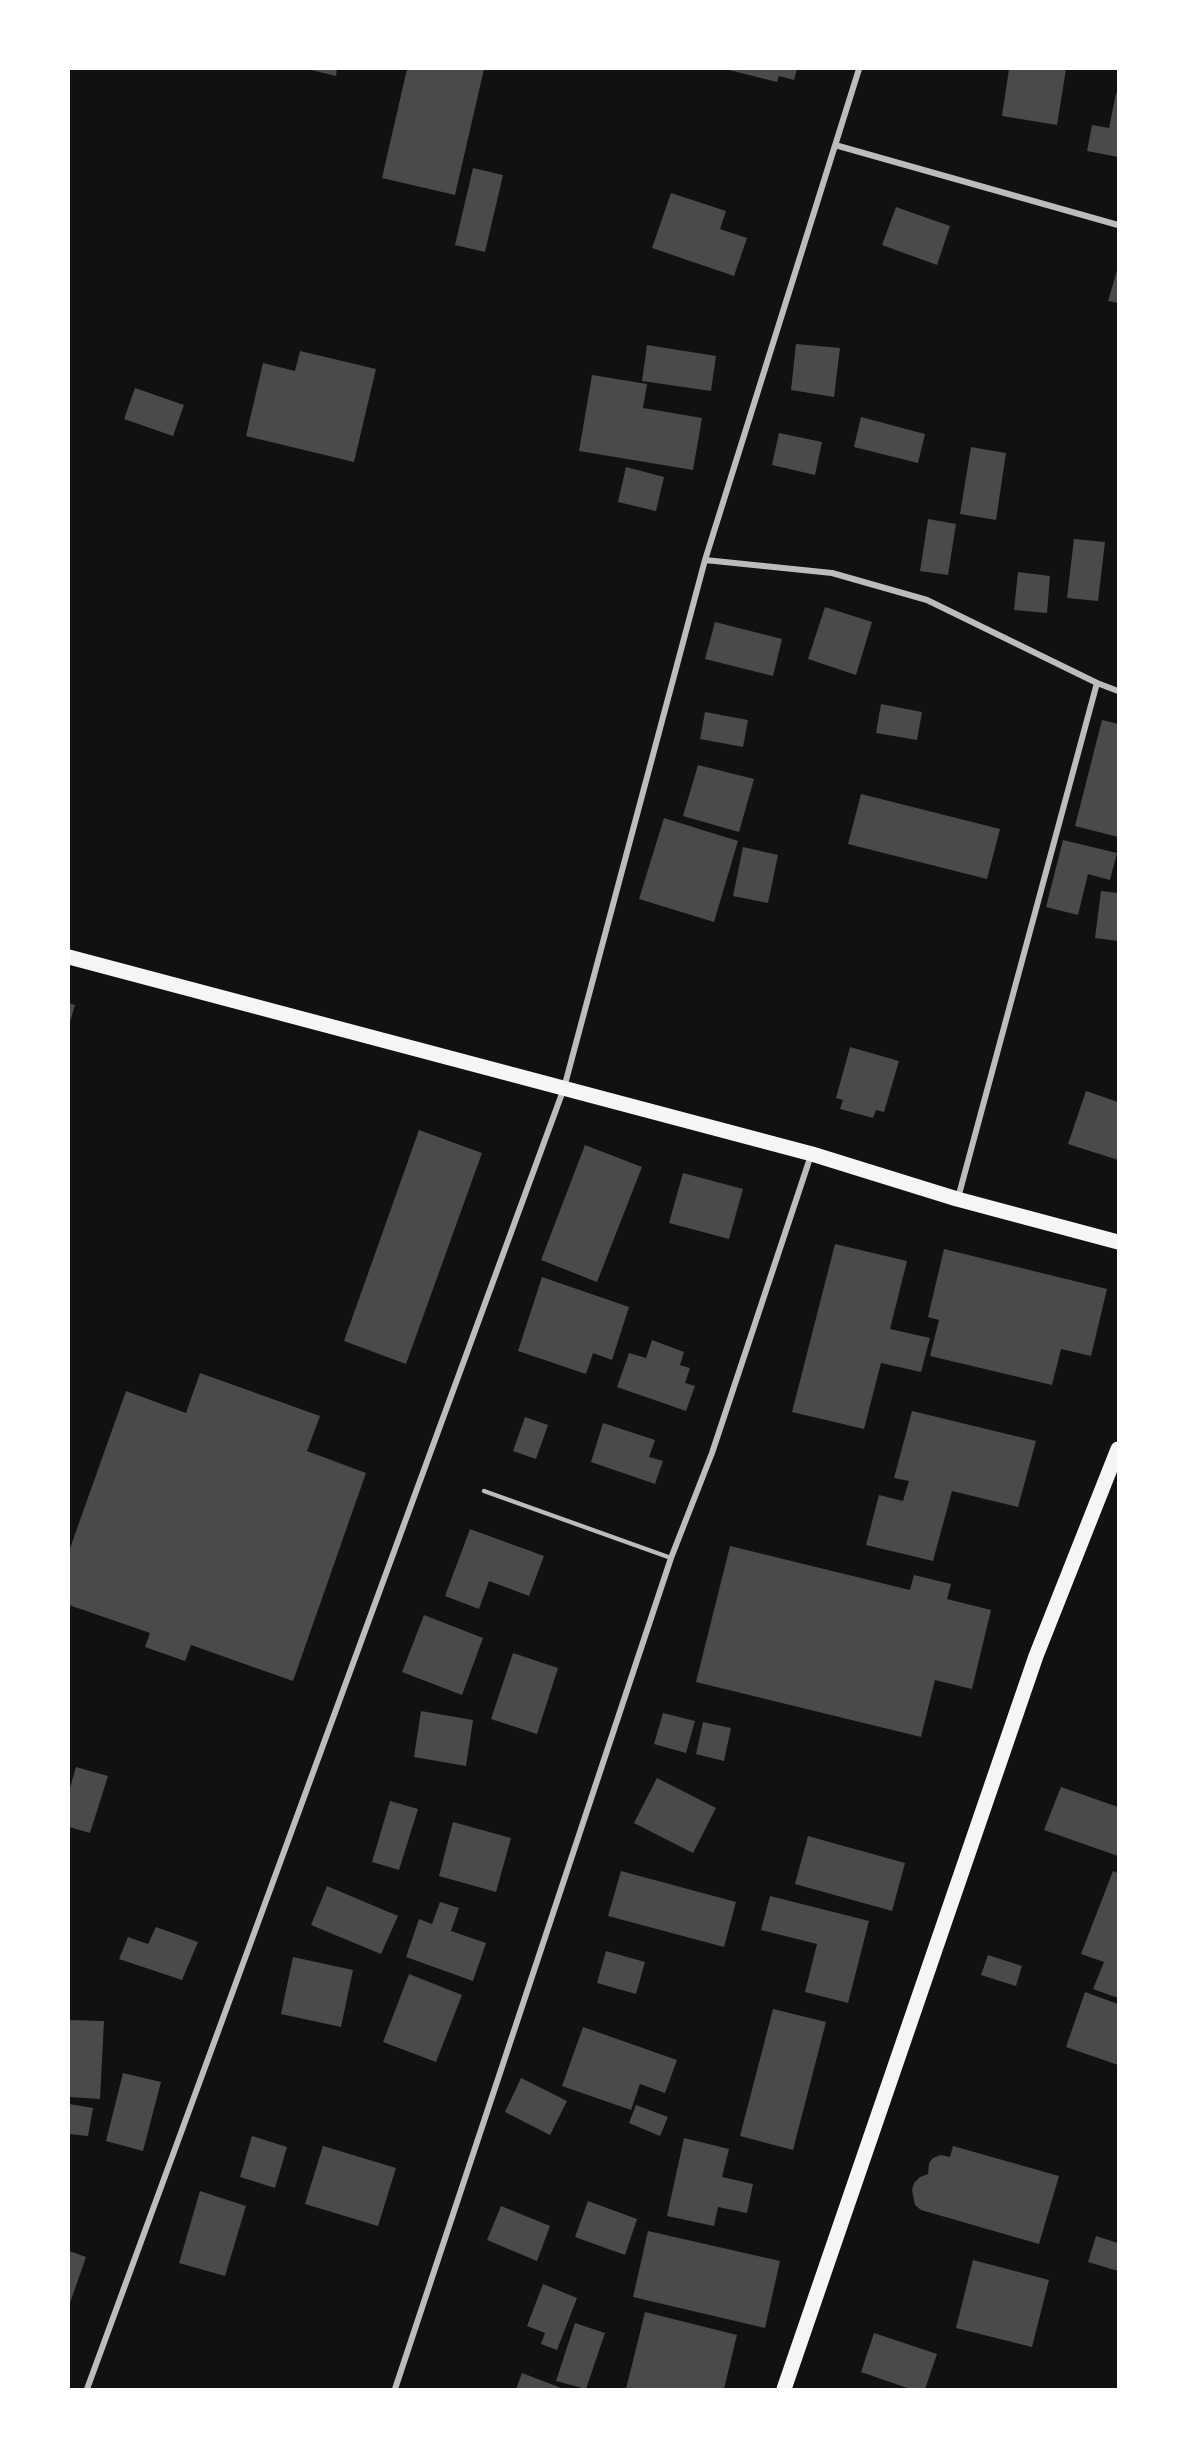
<!DOCTYPE html>
<style>
body{margin:0}
#map{position:relative;width:1187px;height:2458px;overflow:hidden;background:#111;font-family:"Exo 2",sans-serif}
canvas{display:block}
.frame{position:absolute;inset:0;border:70px solid #fff;pointer-events:none}
</style>
<div id="map">
<canvas width="1187" height="2458"></canvas>
<div class="frame"></div>
</div>
<script>
const c = document.querySelector('canvas').getContext('2d');
c.lineJoin = 'round';
function fillPath(path, color) {
  c.fillStyle = color;
  c.fill(path, 'evenodd');
}
function strokePath(path, color, width, dash) {
  c.strokeStyle = color;
  c.lineWidth = width;
  c.lineCap = dash ? 'butt' : 'round';
  c.setLineDash(dash || []);
  c.stroke(path);
}
const building = new Path2D(`
 M307,69H337L336,76Z
 M407,69H484L455,195L382,178Z
 M725,69H797L794,80L779,76L777,82Z
 M1009,69H1066L1057,125L1002,116Z
 M1116,93L1118,94V157L1087,151L1092,125L1109,128Z
 M473,168L503,175L485,252L455,245Z
 M671,193L726,211L720,229L747,238L734,276L652,248Z
 M896,207L950,226L937,265L882,245Z
 M1118,267V303L1108,301Z
 M796,344L840,348L834,397L791,390Z
 M647,345L716,356L711,391L642,381Z
 M300,351L376,369L354,462L246,436L263,363L295,371Z
 M592,375L647,384L643,408L702,418L693,470L579,451Z
 M135,388L184,405L173,436L124,419Z
 M861,417L925,434L918,463L854,447Z
 M779,433L822,442L815,475L772,465Z
 M971,447L1006,453L996,520L960,514Z
 M626,467L664,477L656,511L618,502Z
 M928,519L956,524L948,575L920,571Z
 M1074,539L1105,542L1098,601L1067,598Z
 M1018,572L1050,576L1047,613L1014,610Z
 M825,607L872,622L856,675L808,659Z
 M715,622L782,639L773,676L705,659Z
 M881,704L922,712L917,740L876,733Z
 M705,712L748,720L743,747L700,739Z
 M1102,720L1118,724V837L1075,826Z
 M698,765L754,779L739,832L683,816Z
 M861,794L1000,829L987,879L848,844Z
 M664,818L738,841L714,922L639,899Z
 M1063,840L1117,853L1110,880L1088,874L1078,915L1046,907Z
 M743,847L778,855L768,903L733,896Z
 M1101,891L1118,893V941L1095,938Z
 M69,1003L75,1005L70,1022H69Z
 M850,1047L899,1061L884,1112L876,1110L873,1118L840,1109L843,1100L836,1098Z
 M1086,1091L1118,1102V1160L1068,1144Z
 M419,1130L482,1153L406,1364L344,1341Z
 M585,1145L642,1167L597,1282L541,1260Z
 M683,1173L743,1189L729,1239L669,1223Z
 M835,1244L907,1261L890,1329L930,1338L921,1372L881,1363L864,1429L792,1412Z
 M944,1249L1107,1289L1091,1356L1061,1349L1052,1385L930,1356L939,1320L928,1317Z
 M542,1277L629,1307L612,1360L593,1353L586,1374L518,1351Z
 M652,1340L684,1352L680,1365L690,1368L685,1383L695,1386L686,1411L617,1387L629,1353L646,1358Z
 M200,1373L320,1416L307,1451L366,1473L293,1681L191,1645L185,1661L145,1647L150,1633L69,1605V1551L126,1391L186,1413Z
 M912,1411L1036,1441L1018,1507L952,1491L933,1561L866,1545L879,1495L903,1501L909,1481L894,1478Z
 M525,1417L548,1425L536,1459L513,1451Z
 M603,1423L655,1440L649,1457L663,1461L655,1484L591,1462Z
 M470,1529L544,1556L529,1596L489,1581L479,1609L445,1596Z
 M730,1546L910,1590L914,1575L951,1584L947,1599L991,1610L972,1689L935,1680L921,1737L696,1682Z
 M424,1615L483,1638L462,1695L402,1672Z
 M513,1653L558,1668L537,1734L491,1719Z
 M421,1711L473,1720L466,1766L414,1757Z
 M663,1713L695,1721L686,1753L654,1744Z
 M703,1722L731,1728L724,1761L696,1754Z
 M76,1767L108,1776L90,1833L69,1827V1791Z
 M657,1778L716,1808L693,1853L634,1823Z
 M1061,1787L1118,1807V1856L1044,1830Z
 M390,1801L418,1809L399,1870L372,1862Z
 M453,1822L511,1838L496,1892L439,1876Z
 M808,1836L905,1863L892,1911L795,1884Z
 M621,1871L736,1902L724,1947L608,1916Z
 M1113,1871L1118,1873V1998L1093,1989L1104,1962L1081,1954Z
 M327,1886L398,1916L381,1954L311,1925Z
 M770,1896L869,1921L848,2003L805,1992L817,1944L761,1930Z
 M440,1902L459,1908L451,1931L486,1943L473,1981L406,1957L419,1919L432,1924Z
 M156,1927L198,1942L182,1980L119,1959L128,1937L148,1944Z
 M606,1951L645,1962L636,1994L597,1983Z
 M988,1955L1022,1966L1016,1986L981,1975Z
 M293,1957L353,1970L341,2027L281,2014Z
 M409,1974L462,1995L436,2062L383,2042Z
 M1085,1992L1118,2004V2065L1066,2047Z
 M773,2009L826,2022L793,2150L740,2136Z
 M69,2020L104,2021L100,2099L69,2097Z
 M583,2027L677,2060L665,2093L640,2084L631,2110L562,2086Z
 M123,2073L161,2082L143,2151L106,2141Z
 M521,2078L567,2101L550,2135L505,2112Z
 M69,2104L93,2108L88,2136L69,2134Z
 M636,2105L668,2117L660,2136L629,2123Z
 M252,2136L287,2147L275,2188L240,2177Z
 M684,2138L729,2149L722,2177L753,2184L747,2213L718,2207L714,2226L667,2216Z
 M323,2146L396,2168L378,2226L305,2204Z
 M953,2146L1059,2176L1039,2244L921,2210L915,2205L912,2190L914,2183L920,2177L928,2174L929,2163L933,2158L941,2155L950,2157Z
 M200,2191L246,2206L225,2276L179,2263Z
 M588,2201L637,2219L625,2255L575,2237Z
 M501,2206L550,2226L537,2261L487,2240Z
 M648,2231L780,2261L765,2328L633,2297Z
 M1096,2236L1118,2243V2271L1088,2262Z
 M69,2251L86,2257L69,2306Z
 M973,2260L1049,2280L1032,2347L956,2328Z
 M543,2284L577,2298L557,2350L541,2344L545,2333L527,2326Z
 M645,2312L737,2335L724,2389H626Z
 M575,2323L605,2333L586,2389L556,2381Z
 M874,2333L937,2354L925,2389H910L861,2372Z
 M522,2373L564,2389H516Z`);
const service = new Path2D(`
 M484,1491L671,1558`);
const minor = new Path2D(`
 M835,145L1118,225
 M705,560L832,573L927,600L1097,683L1118,691
 M958,1198L1097,683
 M87,2389L564,1088L705,560L859,69
 M395,2389L671,1558L712,1453L811,1155`);
const primary = new Path2D(`
 M69,957L812,1154L957,1199L1118,1242
 M784,2389L1036,1656L1118,1449`);
fillPath(building, '#4a4a4a');
strokePath(service, '#bcbcbc', 4.5);
strokePath(minor, '#bcbcbc', 6);
strokePath(primary, '#f5f5f5', 15);
</script>
